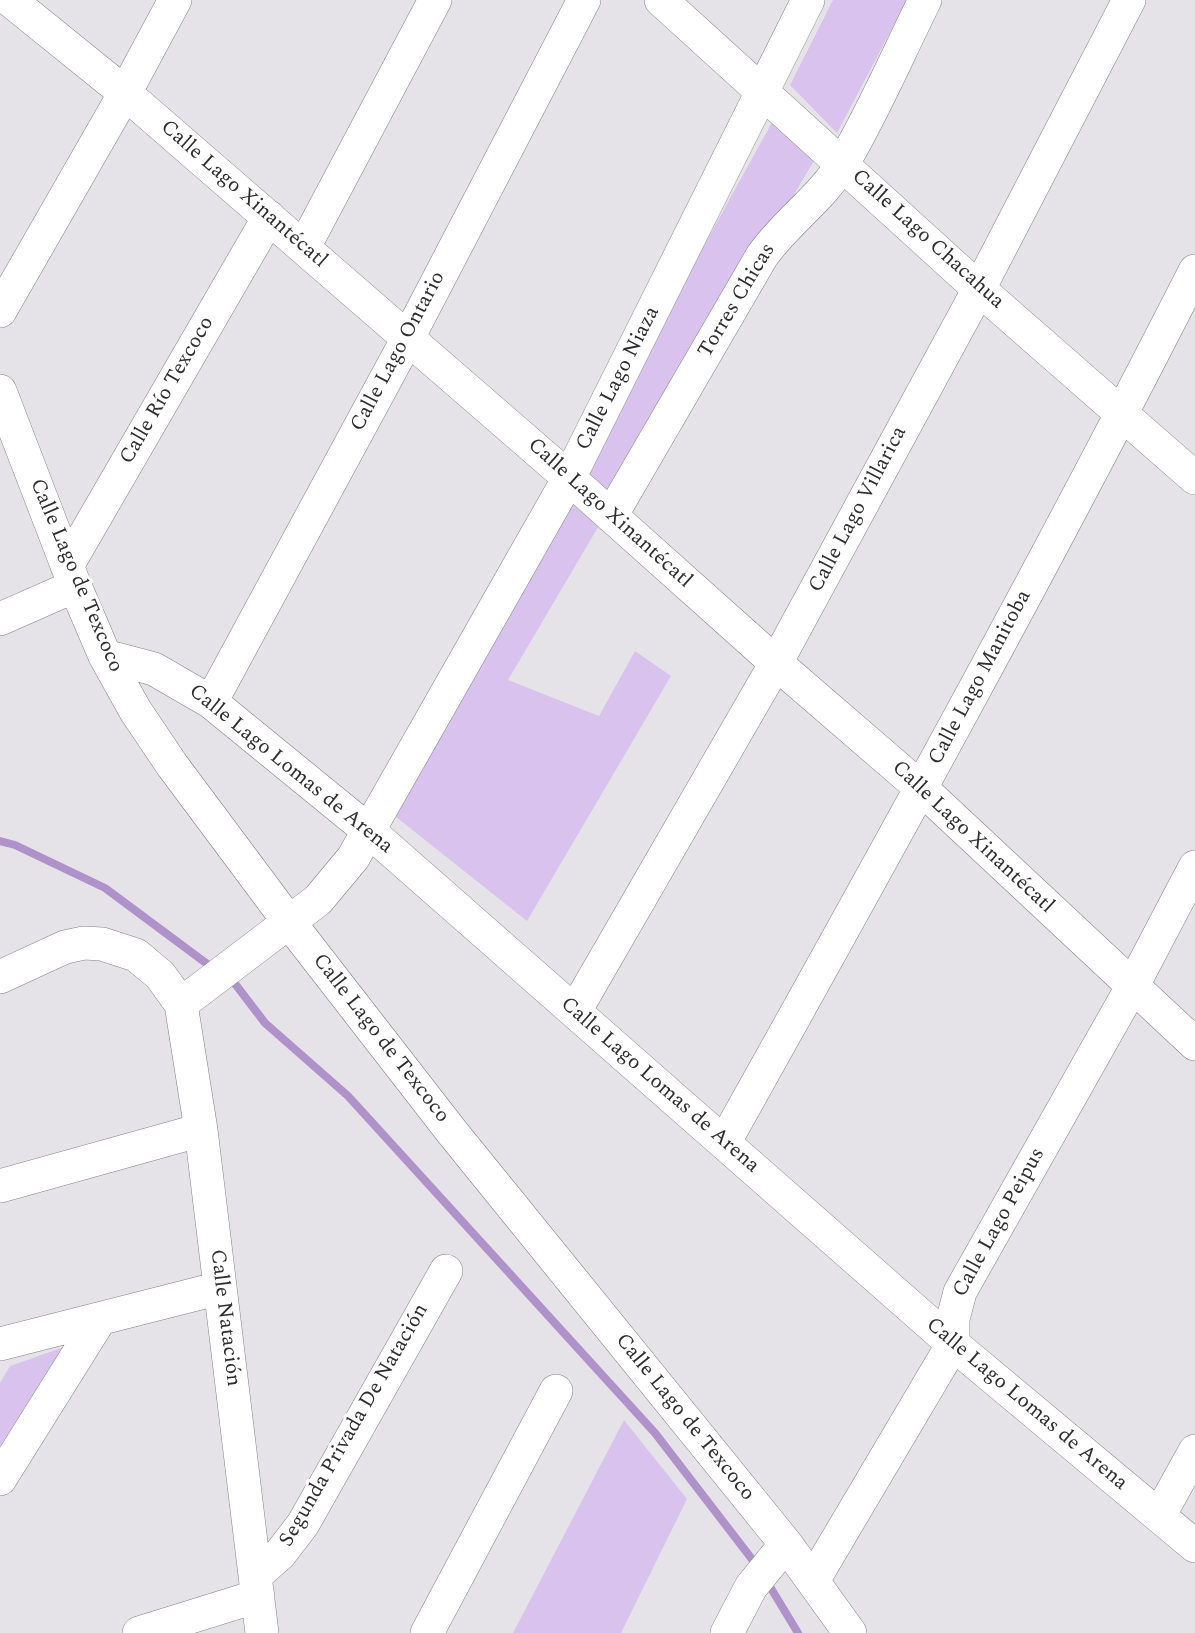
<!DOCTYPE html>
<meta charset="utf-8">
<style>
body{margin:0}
canvas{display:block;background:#e5e3e8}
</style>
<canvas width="1195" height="1633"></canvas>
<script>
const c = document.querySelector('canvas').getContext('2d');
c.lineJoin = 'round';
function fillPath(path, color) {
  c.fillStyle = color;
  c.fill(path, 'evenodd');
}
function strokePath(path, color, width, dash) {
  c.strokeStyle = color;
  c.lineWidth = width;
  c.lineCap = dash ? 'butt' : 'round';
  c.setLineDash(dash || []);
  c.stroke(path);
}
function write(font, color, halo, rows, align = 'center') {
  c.font = font + ' Spectral,serif';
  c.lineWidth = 6;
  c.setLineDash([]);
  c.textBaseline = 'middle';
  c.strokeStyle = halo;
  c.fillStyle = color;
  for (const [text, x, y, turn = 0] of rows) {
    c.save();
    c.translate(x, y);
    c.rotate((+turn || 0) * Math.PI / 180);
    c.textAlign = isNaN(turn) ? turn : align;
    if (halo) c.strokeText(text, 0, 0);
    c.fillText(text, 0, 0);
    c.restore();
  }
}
const green = new Path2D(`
 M833,0H907L837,133L790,85Z
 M775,117L818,154L508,680L599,716L635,651L671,676L527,921L391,813Z
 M64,1347L0,1457V1383L10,1366Z
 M624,1420L687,1499L621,1633H513Z`);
const stream = new Path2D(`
 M0,841L15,845L105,888L214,969
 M227,979L236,985L265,1023L348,1096L655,1433L758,1567
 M766,1580L798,1633`);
const minor = new Path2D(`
 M10,0L125,93L569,478L776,663L922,789L1195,1044
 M661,0L979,289L1195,478
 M304,247L435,0
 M0,311L125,93L175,0
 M0,391L75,586L105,656L135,710L172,765L289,922L452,1132L786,1544L850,1633
 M611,516L762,256C786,222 821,199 843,163C874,111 898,54 925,0
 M67,566L269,217
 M0,619L75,586
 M105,656L154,669L211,702L369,831L953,1344L1195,1546
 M211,702L408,338L584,0
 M0,977L65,947L84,943L102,944L136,955L160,975L181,1004L201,1130L262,1633
 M181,1004L318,900L353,858L569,478L808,0
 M575,1011L776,663L979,289L1129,0
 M724,1143C885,855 1045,566 1195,271
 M0,1186L201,1130
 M0,1344L220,1288
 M0,1479L100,1319
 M1159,1516L1195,1451
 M256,1575L280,1554L303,1524L446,1271
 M814,1579L953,1344V1319L960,1292L1132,987L1195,867
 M139,1633L258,1596
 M427,1633L556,1391
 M727,1633L751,1587L786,1544`);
const streetNames = [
 ["Calle Lago Xinantécatl",243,195,41],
 ["Calle Lago Chacahua",927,240,42],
 ["Torres Chicas",738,301,-59],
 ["Calle Lago Ontario",399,352,-62],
 ["Calle Lago Niaza",619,379,-63],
 ["Calle Río Texcoco",168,391,-60],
 ["Calle Lago Villarica",859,510,-62],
 ["Calle Lago Xinantécatl",609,514,42],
 ["Calle Lago de Texcoco",75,576,67],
 ["Calle Lago Manitoba",981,678,-62],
 ["Calle Lago Lomas de Arena",290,770,39],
 ["Calle Lago Xinantécatl",972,838,43],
 ["Calle Lago de Texcoco",380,1039,52],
 ["Calle Lago Lomas de Arena",659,1086,41],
 ["Calle Lago Peipus",1000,1223,-61],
 ["Calle Natación",224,1318,83],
 ["Calle Lago Lomas de Arena",1026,1405,40],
 ["Calle Lago de Texcoco",684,1418,51],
 ["Segunda Privada De Natación",355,1426,-60]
];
fillPath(green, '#d9c3ee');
strokePath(stream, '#b092ca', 8);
strokePath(minor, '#838185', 34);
strokePath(minor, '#fff', 33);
write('21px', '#2e2d2f', '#fff', streetNames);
</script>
